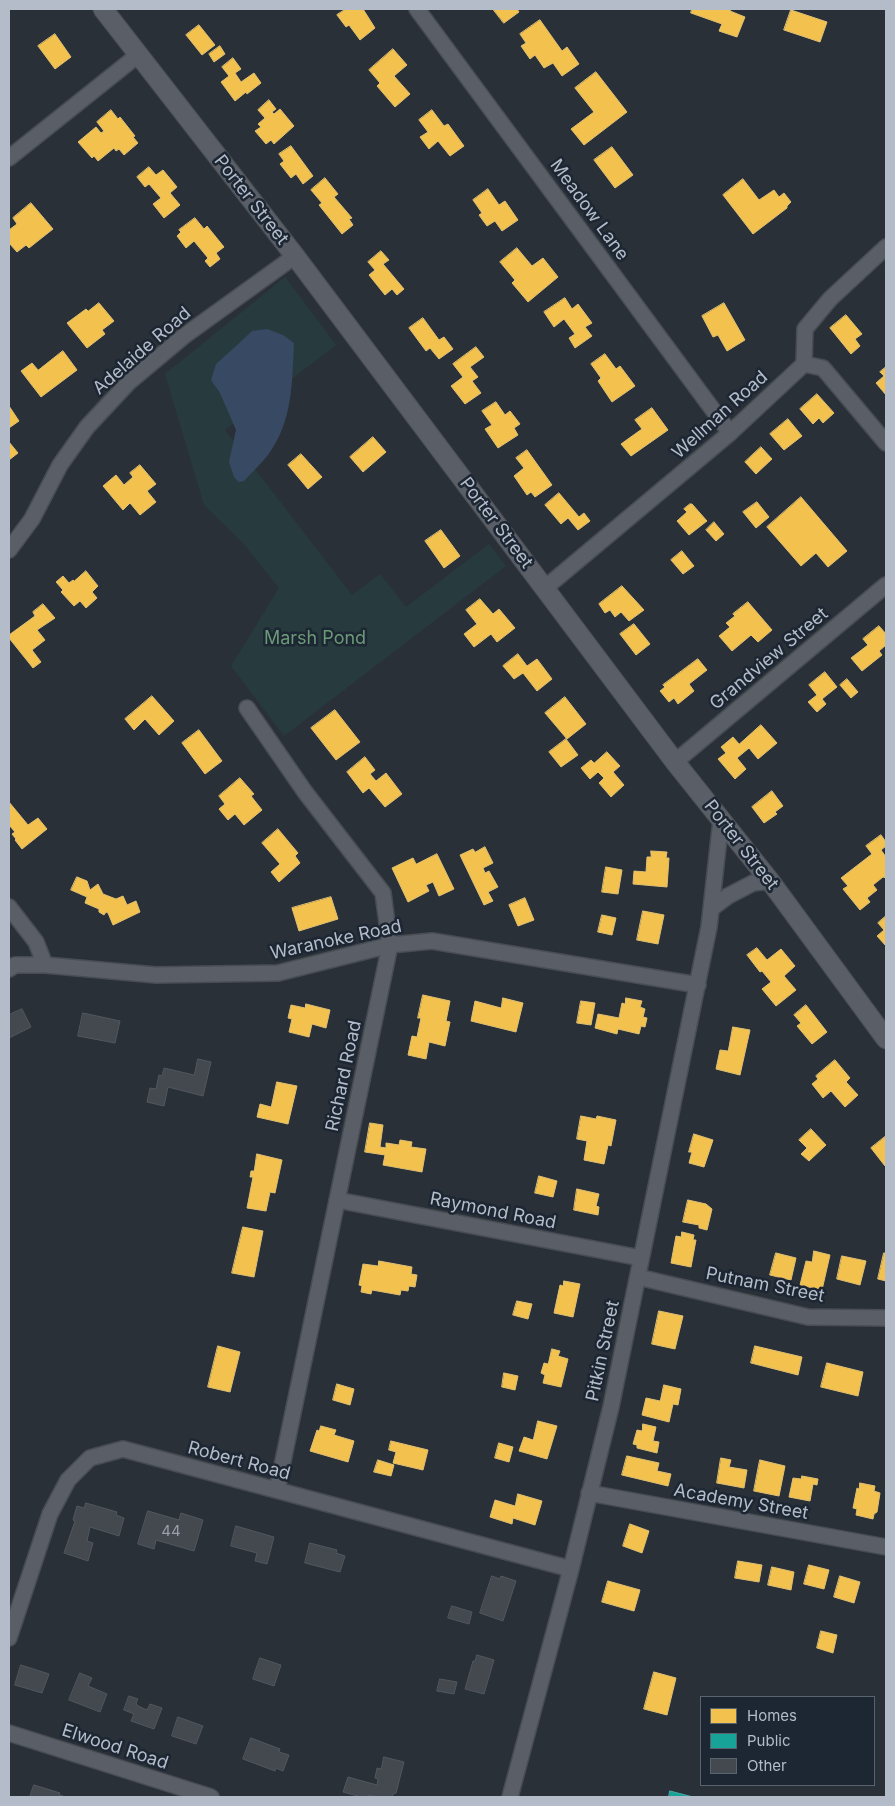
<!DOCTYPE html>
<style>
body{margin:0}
#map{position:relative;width:895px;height:1806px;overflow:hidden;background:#2a3038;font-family:Inter,sans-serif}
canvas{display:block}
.frame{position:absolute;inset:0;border:10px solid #b4bcc9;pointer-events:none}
.legend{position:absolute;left:700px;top:1696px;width:175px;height:90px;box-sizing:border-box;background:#1d2633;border:1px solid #59626f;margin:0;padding:6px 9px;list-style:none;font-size:15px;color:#b4bcc9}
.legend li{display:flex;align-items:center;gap:10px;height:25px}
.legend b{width:25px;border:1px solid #59626f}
</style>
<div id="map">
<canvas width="895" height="1806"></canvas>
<div class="frame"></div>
<ul class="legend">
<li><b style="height:14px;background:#f2c14e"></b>Homes</li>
<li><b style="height:14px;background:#17a398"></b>Public</li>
<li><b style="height:14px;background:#444950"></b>Other</li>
</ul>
</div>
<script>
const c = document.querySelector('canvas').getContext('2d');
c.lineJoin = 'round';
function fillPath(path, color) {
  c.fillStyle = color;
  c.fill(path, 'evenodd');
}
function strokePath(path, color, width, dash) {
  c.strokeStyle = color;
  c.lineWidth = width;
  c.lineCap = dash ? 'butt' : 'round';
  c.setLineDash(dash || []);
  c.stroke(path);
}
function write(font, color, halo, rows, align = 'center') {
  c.font = font + ' Inter,sans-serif';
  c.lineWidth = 5;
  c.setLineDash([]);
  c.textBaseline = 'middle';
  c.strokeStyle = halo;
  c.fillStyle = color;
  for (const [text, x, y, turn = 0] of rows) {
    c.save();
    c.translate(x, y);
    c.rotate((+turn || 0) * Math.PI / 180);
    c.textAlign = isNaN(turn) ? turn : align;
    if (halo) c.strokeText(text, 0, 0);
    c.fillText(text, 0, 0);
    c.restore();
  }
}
const green = new Path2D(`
 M285,277L336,345L225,430L352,595L380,574L406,607L489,544L506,566L284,736L231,666L279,588L242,542L204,505L165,374Z`);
const water = new Path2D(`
 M267,329L283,335L294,343C292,383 293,421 268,455C261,464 252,472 244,481L239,482L234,477L229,462L236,430L220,393L211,380L216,364L235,347L252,331Z`);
const homes = new Path2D(`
 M346,9H363L375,28L360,40L349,25L346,27L337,15Z
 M493,9H517L519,12L504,23Z
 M692,9H731L730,11L745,17L737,37L719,31L722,24L691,13Z
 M791,10L827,22L820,42L784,30Z
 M540,20L562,51L567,47L579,64L562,76L553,63L544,68L535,55L530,59L521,46L526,43L520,34Z
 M199,25L215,45L202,55L186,35Z
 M55,34L71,57L55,69L38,46Z
 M220,46L225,54L214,62L209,54Z
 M393,49L407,65L394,76L410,94L395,107L377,86L380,83L369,70Z
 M233,58L241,69L235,73L241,82L254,73L261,83L247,94L246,92L235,101L221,82L229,76L222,67Z
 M596,72L627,112L584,145L571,129L594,112L575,88Z
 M269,100L276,109L272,112L274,114L280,109L294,126L274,144L271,140L266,144L255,131L261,127L258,124L265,118L258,110Z
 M111,110L118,119L120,117L135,136L133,137L138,143L124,155L119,149L116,151L114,148L98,161L94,156L92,158L78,142L96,127L101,133L104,131L97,122Z
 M432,110L444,126L448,124L464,146L450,156L438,141L429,149L420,137L428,132L419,120Z
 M291,146L313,176L303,184L296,174L291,178L280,164L284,161L279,154Z
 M612,147L633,175L615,188L594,160Z
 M149,167L156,175L163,170L177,187L170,193L180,205L164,218L153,204L161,198L149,184L145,187L137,177Z
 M325,178L338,194L334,197L352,218L349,219L353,225L342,234L319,205L322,203L311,190Z
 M743,179L759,200L774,190L779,197L784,193L791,202L787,206V208L753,234L723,195Z
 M488,189L499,205L505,201L518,220L502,231L495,221L487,226L479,215L482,213L473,200Z
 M31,203L53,229L29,248L26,245L17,252L9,243V230L17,224L13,218Z
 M195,218L204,229L207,226L224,247L216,253L220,259L210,267L205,261L208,258L194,241L186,248L177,236L181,232L179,230Z
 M517,248L532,266L543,258L558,277L528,302L512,283L515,280L500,262Z
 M381,251L389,260L383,264L404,289L397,295L392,289L385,295L369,275L375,270L368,262Z
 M565,298L572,309L578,304L592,323L585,327L592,336L575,348L569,338L575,334L564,319L554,327L544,312Z
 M99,303L114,321L102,330L105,334L87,348L67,323L86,309L88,311Z
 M724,303L745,340L727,351L718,335L713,337L702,316Z
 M846,315L862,334L855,339L860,346L851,354L830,328Z
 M423,318L439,340L444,337L453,349L439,359L430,348L426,351L409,328Z
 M476,347L484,357L470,367L478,377L472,381L481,393L465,404L451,386L463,377L453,364Z
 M63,351L77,370L41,397L21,371L32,363L38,370Z
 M605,354L616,369L620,366L635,386L612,402L598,381L601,378L591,364Z
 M886,367V395L876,383L884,376L880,372Z
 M817,394L834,413L823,423L819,418L813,424L800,409Z
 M496,402L505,415L510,411L520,424L514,428L518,435L498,448L485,429L492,425L482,411Z
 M9,406L19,421L9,428Z
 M652,408L668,430L631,456L621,444L642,429L635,420Z
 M788,419L802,436L784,450L770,434Z
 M373,437L386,452L363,472L350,457Z
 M9,442L18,453L9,460Z
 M761,447L772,459L756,474L745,462Z
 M527,450L552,485L535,497L531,492L527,495L514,476L524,468L516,458Z
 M301,454L322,477L308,489L288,465Z
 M140,465L156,484L147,491L156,502L140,515L130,503L123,510L103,486L116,475L124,485L133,477L130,473Z
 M559,493L579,517L584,513L590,521L578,530L568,518L561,524L545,505Z
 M801,497L847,551L828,567L816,553L801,566L767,527Z
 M757,502L769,517L756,528L743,512Z
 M690,504H692L707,521L689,535L677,521L687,512L684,509Z
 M714,522L724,534L716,541L706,530Z
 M441,530L460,556L444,568L425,541Z
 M682,551L694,566L683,574L671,560Z
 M86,571L98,586L92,592L97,598L86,608L80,601L74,606L61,592L63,590L56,582L63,576L69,583L73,580L74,581Z
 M622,586L644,610L629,621L621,612L615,617L610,610L605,613L599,604Z
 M480,599L493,614L499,609L515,628L497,642L491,634L474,647L464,634L477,624L466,610Z
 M748,602L772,630L758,642L751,635L732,651L719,636L730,627L726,623L735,616L733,614Z
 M43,604L55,618L37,630L45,640L32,650L41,662L33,668L9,638V635L35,616L33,612Z
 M634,624L650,644L636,655L620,634Z
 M879,626L886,634V645L879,651L882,655L862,671L851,658L868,645L863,639Z
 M518,654L527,666L537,659L552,679L537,691L523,673L514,679L503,666Z
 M698,659L707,670L689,684L694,691L678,704L674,698L669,702L660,691L665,687L663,685Z
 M825,672L837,687L822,699L826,704L817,712L808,702L817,695L809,685Z
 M847,679L858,692L851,698L840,685Z
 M152,696L174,721L159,735L145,719L134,730L125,719Z
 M565,697L586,724L567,739L545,713Z
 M335,710L360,742L336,760L311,728Z
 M761,725L777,743L758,759L749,748L737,758L746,769L735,779L718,759L726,753L721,747L733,737L739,744Z
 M199,730L222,761L205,774L182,743Z
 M566,739L578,755L561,767L549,752Z
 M607,752L620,766L613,772L624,785L611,797L599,783L604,778L598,772L590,779L581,768L591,760L594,763Z
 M365,757L375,770L370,774L376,781L386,773L402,794L385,807L369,788L363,793L347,772Z
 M240,778L254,794L251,796L262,810L244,825L235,814L228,820L219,809L225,804L219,796Z
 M772,791L783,806L775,812L777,814L764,823L752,807Z
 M9,802L28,825L38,818L47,829L22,849L15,840L16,839L12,834L15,832L9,825Z
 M278,829L298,853L295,856L300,863L279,882L271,872L280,864L262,843Z
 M881,835L886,842V846L881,850L886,857V878L883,877L873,885L877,890L867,898L870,902L860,910L843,889L848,886L841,878L872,854L866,846Z
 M485,847L493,863L483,868L485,873L489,871L498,887L488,892L493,901L484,905L460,855L473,849L475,852Z
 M651,851L667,852L666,858H669L667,887L633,884L634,871L646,872L647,857H651Z
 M437,854L454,889L439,896L433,882L426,885L429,891L408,902L392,868L413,858L416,864Z
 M606,867L622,870L618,894L602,892Z
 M77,877L87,881L90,890L98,884L103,894L116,899L123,896L127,905L136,901L140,912L113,925L108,913L106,912L104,915L99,912V909L85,903L87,897L71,890Z
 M331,897L338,919L299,931L292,908Z
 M525,898L534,920L518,926L509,905Z
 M643,911L664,915L658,944L637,940Z
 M602,915L616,918L612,935L598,932Z
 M886,916V946L877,936L884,930L878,923Z
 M757,948L767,960L781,949L795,966L784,976L796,990L776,1006L762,989L771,982L762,971L760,972L747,955Z
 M423,995L450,1001L446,1021L450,1022L445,1046L429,1042L426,1059L408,1055L412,1036L417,1037L421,1018H418Z
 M503,998L523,1003L516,1032L471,1021L475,1001L501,1008Z
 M626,998L642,1001L640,1007L645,1009L643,1017L647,1018L645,1027L641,1026L639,1034L618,1029L617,1034L595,1028L598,1014L619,1018L622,1003L625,1004Z
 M581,1001L595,1003L591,1025L577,1023Z
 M306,1004L330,1010L326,1028L312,1024L309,1037L289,1032L292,1019L288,1018L291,1005L305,1008Z
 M806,1005L827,1032L812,1044L797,1026L801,1023L794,1015Z
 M733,1027L750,1030L740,1075L716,1069L720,1050L728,1051Z
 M835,1060L850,1078L846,1082L858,1095L845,1107L831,1091L823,1098L812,1084L818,1079L816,1076Z
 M277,1082L297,1086L288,1124L257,1117L260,1104L271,1107Z
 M581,1116L596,1119L597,1116L616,1120L611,1146L608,1145L604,1164L584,1160L587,1141L577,1139Z
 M370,1123L383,1125L380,1147L386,1148V1143L399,1145L400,1140L412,1142L411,1147L426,1149L422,1172L383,1165L385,1155L365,1152Z
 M811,1129L826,1145L809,1161L801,1154L807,1148L799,1140Z
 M694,1134L713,1140L704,1167L689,1163L692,1152H689Z
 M886,1136V1165L885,1166L871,1148Z
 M257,1154L282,1160L275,1193L270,1192L266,1211L247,1208L253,1177H250L251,1171H254Z
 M539,1176L557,1181L553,1197L535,1193Z
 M577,1189L599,1194L596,1206L599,1207L598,1215L574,1210Z
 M688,1200L706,1204L712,1209L707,1230L699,1228V1225L683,1222Z
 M243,1227L263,1231L254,1277L232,1273Z
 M682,1232L694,1235L693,1240H696L691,1267L671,1263L676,1236L681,1237Z
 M814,1251L830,1255L822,1290L800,1285L806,1261L812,1262Z
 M776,1253L796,1258L791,1280L770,1275Z
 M884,1253H886V1281L878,1279Z
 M842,1256L866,1261L860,1285L837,1279Z
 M379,1261L412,1267L411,1274L417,1275L415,1287L409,1286L408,1291L401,1290L400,1295L372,1290L371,1294L361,1292L362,1286L359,1285L363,1264L378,1266Z
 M564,1281L580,1284L573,1317L554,1313L560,1285L563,1286Z
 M517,1301L532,1304L528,1319L513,1315Z
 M659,1311L683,1316L675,1349L652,1344Z
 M218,1346L240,1352L230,1392L208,1387Z
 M755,1346L802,1357L798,1375L751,1363Z
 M552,1349L560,1351L558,1356L568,1359L561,1387L543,1383L545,1375L541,1373L544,1363L548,1364Z
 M827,1363L863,1372L858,1396L821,1387Z
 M504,1373L518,1376L515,1390L502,1387Z
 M337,1384L354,1389L350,1405L333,1400Z
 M664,1385L681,1389L678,1405L673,1404L669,1422L642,1415L646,1398L660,1401Z
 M538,1421L557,1426L547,1459L519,1451L524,1437L533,1440Z
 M643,1424L656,1427L653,1441L659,1442L657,1453L637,1448V1445L633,1444L637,1430L642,1431Z
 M321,1426L336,1430L334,1435L354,1441L348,1462L310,1451L317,1430L319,1431Z
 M391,1441L428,1450L423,1470L393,1463L396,1452L389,1450Z
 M499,1443L513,1447L509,1462L495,1458Z
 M627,1456L659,1463L657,1471L671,1474L668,1486L622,1475Z
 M721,1458L731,1460L729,1467L747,1470L744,1488L717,1483Z
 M378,1460L394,1465L391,1476L374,1472Z
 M760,1460L785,1466L779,1496L754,1491Z
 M802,1476L818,1479L817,1485L813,1484L810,1501L789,1497L793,1478L801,1479Z
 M860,1483L875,1486L874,1491L880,1493L877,1512L874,1514L873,1519L856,1515L857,1509L853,1508L857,1488L859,1489Z
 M518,1494L542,1501L535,1525L513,1518L512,1524L490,1517L495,1500L515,1506Z
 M630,1524L649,1531L642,1553L623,1546Z
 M738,1561L762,1565L759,1582L735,1578Z
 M809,1565L829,1570L824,1589L804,1584Z
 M772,1567L794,1572L791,1590L768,1585Z
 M840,1576L860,1582L854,1603L834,1597Z
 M608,1581L640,1590L634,1611L602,1602Z
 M821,1631L837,1635L833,1653L817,1648Z
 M654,1672L676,1678L667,1715L644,1709Z`);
const public = new Path2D(`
 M670,1791L693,1797H669Z`);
const building = new Path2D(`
 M22,1009L31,1027L9,1038V1015Z
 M83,1013L120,1021L115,1043L78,1036Z
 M198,1059L211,1062L203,1096L168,1087L164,1106L147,1102L150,1088L156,1089L159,1075L162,1076L164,1068L194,1075Z
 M86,1503L117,1512L116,1515L124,1518L119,1536L90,1527L87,1541L93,1543L88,1561L64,1553L75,1521L73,1520L77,1506L84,1508Z
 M148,1511L179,1520L181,1513L203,1520L194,1551L156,1540L154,1549L138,1544Z
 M236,1526L274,1537L267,1564L255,1561L257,1553L231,1546Z
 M310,1543L337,1550L336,1553L345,1556L340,1572L305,1563Z
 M492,1576L500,1579L501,1576L516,1581L503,1621L480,1613Z
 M452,1606L472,1612L469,1624L448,1618Z
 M477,1655L494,1660L484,1694L465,1689L473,1661H475Z
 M260,1658L281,1665L274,1686L253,1679Z
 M21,1665L49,1674L42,1693L15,1685Z
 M80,1673L92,1678L88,1686L107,1694L100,1712L69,1700Z
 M440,1679L457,1682L454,1694L437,1691Z
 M129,1696L138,1699L136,1703L138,1706L147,1710L150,1704L162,1708L154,1729L131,1721L134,1714L124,1710Z
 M178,1717L203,1726L196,1744L172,1736Z
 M251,1738L280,1749L279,1752L289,1755L283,1771L276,1768L275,1771L243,1759Z
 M384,1757L404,1762L396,1793L393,1794L392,1797H377L368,1795V1797H361L343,1792L348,1777L377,1785L378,1779L375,1778L377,1768L381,1769Z
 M34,1785L60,1793L59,1795L66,1797H30Z`);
const minor = new Path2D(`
 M417,9L730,433
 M9,158L138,55
 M804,364L823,368L886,443
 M9,550L32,519L60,465L87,427L129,382L184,336L295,256
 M545,588L730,433L804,364L805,329L830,299L886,247
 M247,708L305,792L383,893L390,945L277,1490
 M675,762L886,585
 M9,907L36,942L45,965
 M712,908L728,896L753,883L770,881
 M9,969L15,965H45L156,975L278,973L390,945L432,941L698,985
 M337,1200L641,1258
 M638,1277L808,1317L886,1318
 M589,1493L886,1547
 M9,1638L50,1514L68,1480L90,1458L123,1449L571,1569
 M9,1733L211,1797
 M510,1797L571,1569L611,1407L709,927L721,820`);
const tertiary = new Path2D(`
 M103,9L295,256L675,762L770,881L886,1039`);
const numberNames = [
 ["44",171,1531]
];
const streetNames = [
 ["Porter Street",251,200,52],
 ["Meadow Lane",589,210,54],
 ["Adelaide Road",142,351,-41],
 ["Wellman Road",720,415,-42],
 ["Porter Street",496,523,53],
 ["Grandview Street",769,659,-40],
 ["Porter Street",741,845,52],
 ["Waranoke Road",336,940,-12],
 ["Richard Road",344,1076,-78],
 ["Raymond Road",493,1211,11],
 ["Putnam Street",765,1285,11],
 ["Pitkin Street",603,1351,-78],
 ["Robert Road",239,1461,15],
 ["Academy Street",741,1502,10],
 ["Elwood Road",115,1747,18]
];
const parkNames = [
 ["Marsh Pond",315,639]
];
fillPath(green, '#273a3e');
fillPath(water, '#384963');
fillPath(homes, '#f2c14e');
strokePath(homes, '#dfc073', 1);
fillPath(public, '#17a398');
strokePath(public, '#46aaa7', 1);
fillPath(building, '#444950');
strokePath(building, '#52575f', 1);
strokePath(minor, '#484c53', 18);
strokePath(tertiary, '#484c53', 21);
strokePath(minor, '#5a5e66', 15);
strokePath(tertiary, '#5a5e66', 19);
write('15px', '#989fab', null, numberNames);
write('18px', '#b4bcc9', '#1d2633', streetNames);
write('18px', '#6b9a76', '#1d2633', parkNames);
</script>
